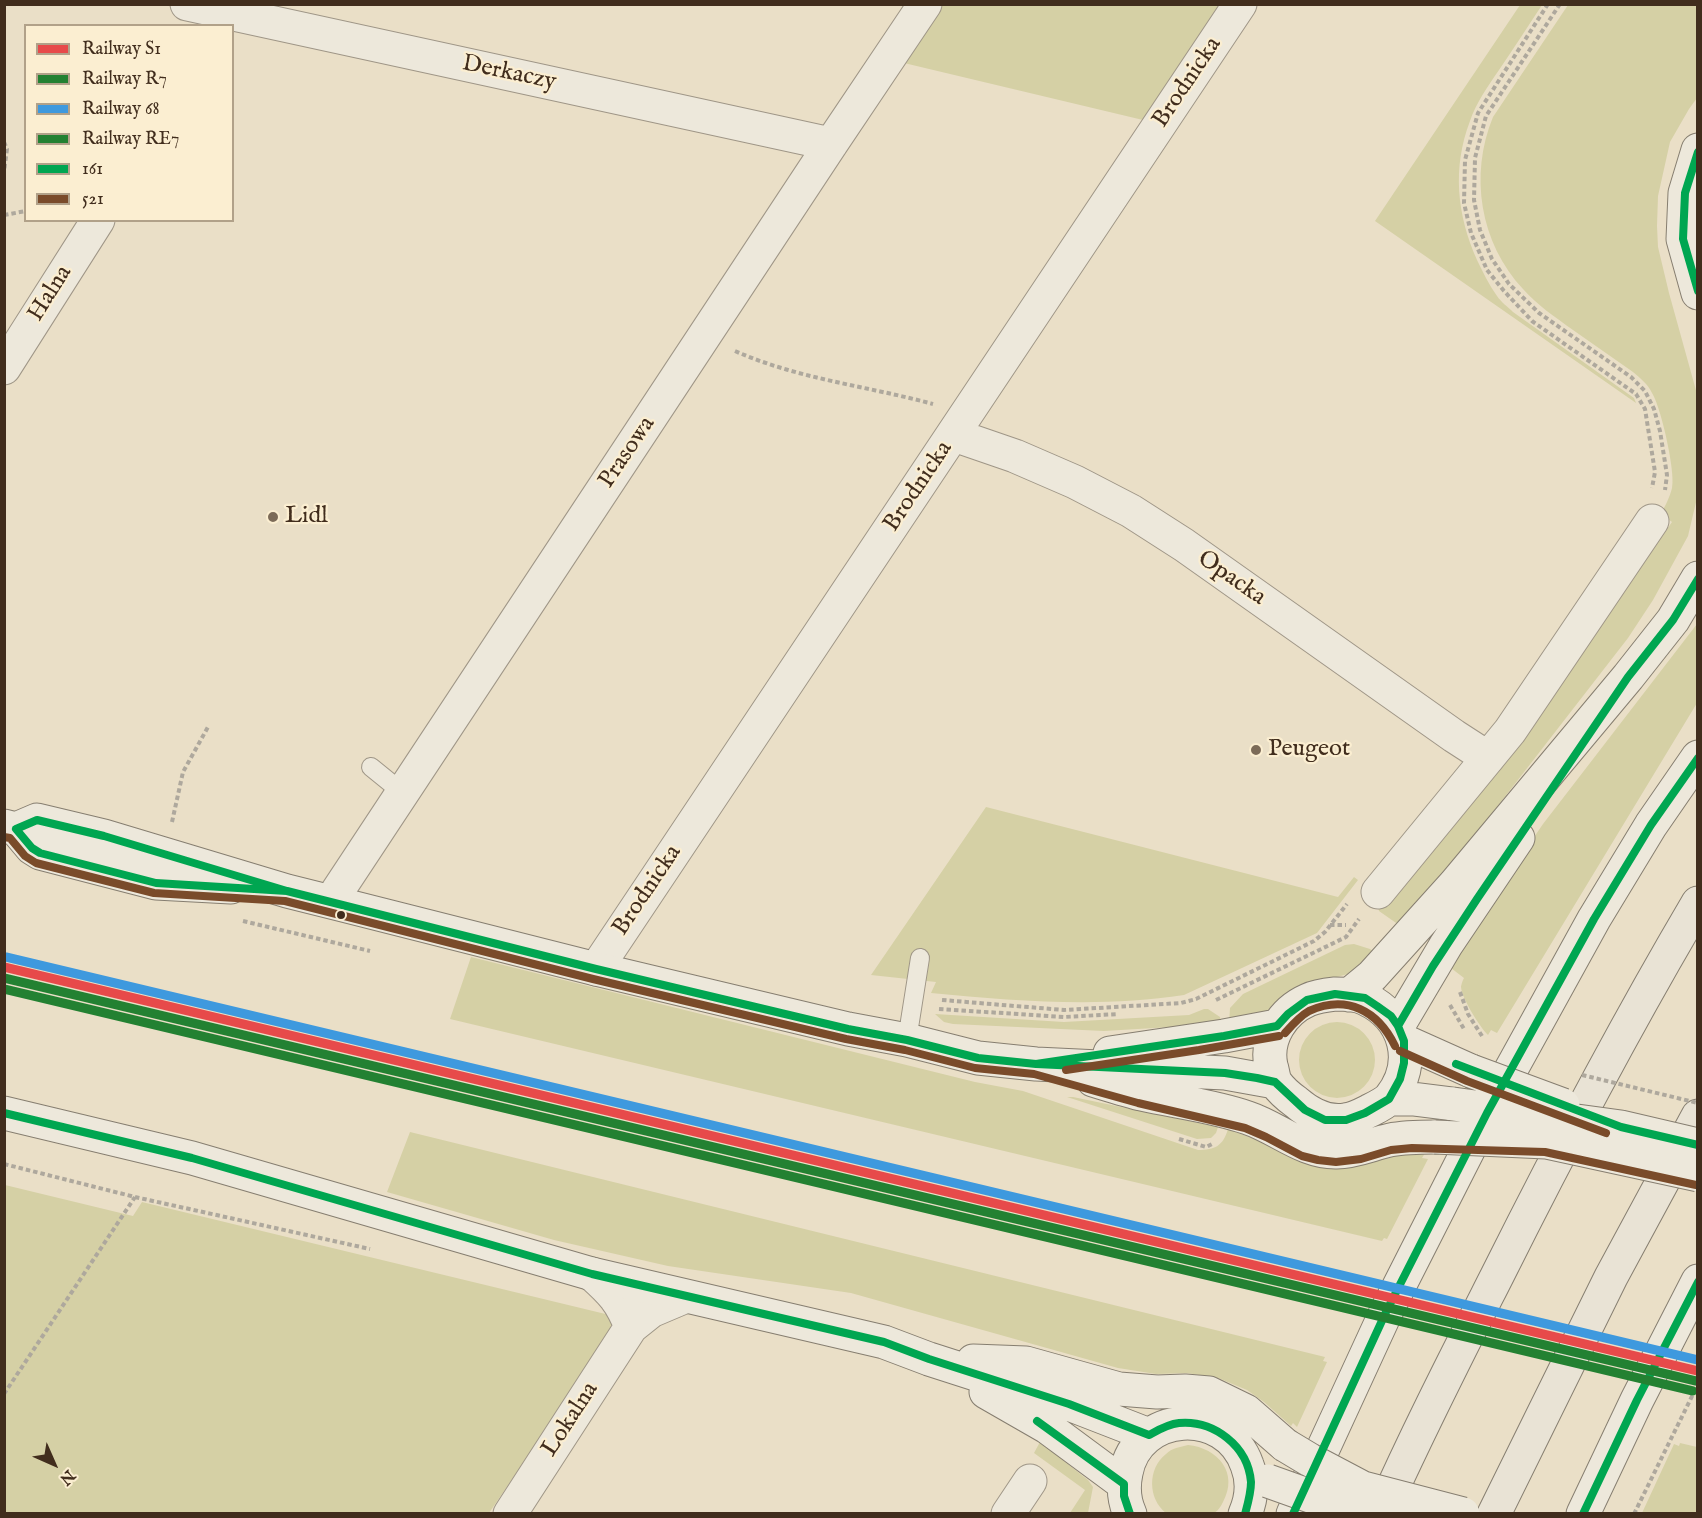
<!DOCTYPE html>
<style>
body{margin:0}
#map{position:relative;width:1702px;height:1518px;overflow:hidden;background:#eadfc7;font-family:"IM FELL English",serif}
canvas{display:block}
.frame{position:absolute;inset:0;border:6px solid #412d1d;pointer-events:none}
.legend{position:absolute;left:24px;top:24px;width:210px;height:198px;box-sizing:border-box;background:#fbeed1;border:2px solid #b1a189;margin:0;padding:8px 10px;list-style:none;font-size:18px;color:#412d1d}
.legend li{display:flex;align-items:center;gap:12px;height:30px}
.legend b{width:30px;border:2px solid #b1a189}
.north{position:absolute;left:24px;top:1434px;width:60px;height:60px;-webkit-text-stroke:4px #fbeed1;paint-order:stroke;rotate:135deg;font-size:16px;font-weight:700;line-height:24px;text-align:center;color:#412d1d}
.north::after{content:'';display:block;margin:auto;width:21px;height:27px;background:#412d1d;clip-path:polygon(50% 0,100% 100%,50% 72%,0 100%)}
</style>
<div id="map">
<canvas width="1702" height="1518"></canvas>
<div class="frame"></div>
<ul class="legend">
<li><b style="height:8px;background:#e74a4a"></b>Railway S1</li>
<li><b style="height:8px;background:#238132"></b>Railway R7</li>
<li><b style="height:8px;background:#3e99de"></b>Railway 68</li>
<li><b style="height:8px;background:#238132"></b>Railway RE7</li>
<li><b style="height:8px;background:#00a651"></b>161</li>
<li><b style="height:8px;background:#7a4b2a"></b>521</li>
</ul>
<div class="north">N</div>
</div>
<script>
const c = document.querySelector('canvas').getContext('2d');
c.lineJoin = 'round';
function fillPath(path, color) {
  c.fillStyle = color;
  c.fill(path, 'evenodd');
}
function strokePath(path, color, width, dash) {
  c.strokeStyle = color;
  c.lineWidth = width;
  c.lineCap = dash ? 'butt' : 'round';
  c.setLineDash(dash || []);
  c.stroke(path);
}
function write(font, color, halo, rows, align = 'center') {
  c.font = font + ' "IM FELL English",serif';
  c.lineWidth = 4.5;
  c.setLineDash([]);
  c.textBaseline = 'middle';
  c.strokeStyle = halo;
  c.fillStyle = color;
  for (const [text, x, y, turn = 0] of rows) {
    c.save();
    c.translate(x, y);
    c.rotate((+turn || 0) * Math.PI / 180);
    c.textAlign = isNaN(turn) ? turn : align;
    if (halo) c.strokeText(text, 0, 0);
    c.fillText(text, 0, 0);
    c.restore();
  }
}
const green = new Path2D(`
 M943,5H1220L1143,120L904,63Z
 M1520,5H1542C1528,26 1514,48 1499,70C1488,86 1476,103 1470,121C1452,168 1457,215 1477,260C1483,272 1489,285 1497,296C1501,302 1508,307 1513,312L1634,398L1636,403L1375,221Z
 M1568,5H1697V98L1689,109L1670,142L1658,196L1657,226L1658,247L1669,293L1697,394V498L1688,536L1653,600L1628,638L1469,843L1399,925L1379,911L1377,902L1534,720L1672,522L1661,514C1665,506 1670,497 1672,488C1676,473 1661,407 1652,393C1648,384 1640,378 1633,372C1613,358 1593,344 1573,330C1555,317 1537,305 1523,289C1480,243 1469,175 1493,117Z
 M1697,624V703L1497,1033L1491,1030L1488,1035C1480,1027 1462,999 1461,987C1461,986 1463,979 1464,978L1447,965L1543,824Z
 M986,807L1338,897L1354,877L1358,880L1317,933L1184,995C1100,1008 1015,1001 931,993L936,982L871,975Z
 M1354,944L1370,949L1377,955L1355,972L1337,977L1319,980L1254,1019L1229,1024L1230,1008L1243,994L1345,945Z
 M471,957L975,1082L1023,1091L1198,1150C1215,1150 1223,1146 1228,1129L1280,1149L1373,1161L1402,1154L1425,1153L1422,1158L1428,1159L1387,1239L1384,1238L1382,1241L450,1019Z
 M1204,1009H1208L1220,1017L1222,1024L1104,1031L953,1024L944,1022L935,1014L1064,1022L1189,1015Z
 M1299 1060a38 38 0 1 1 76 0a38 38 0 1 1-76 0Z
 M1067,1097H1073L1218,1127L1216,1133L1211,1138L1197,1139Z
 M410,1132L1325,1357L1323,1361L1327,1362L1297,1427L1293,1423L1291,1426L1264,1402L1247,1390L1218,1378L1187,1373L1156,1374L1118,1368L851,1293L668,1266L554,1240L387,1192Z
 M5,1185L133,1216L142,1202L622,1318L489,1513L5,1514Z
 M1040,1442L1088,1480L1093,1487L1088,1513H1070L1085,1490L1034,1453Z
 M1680,1443L1697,1447V1513H1642L1674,1444L1679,1446Z
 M1188,1445C1218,1448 1239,1473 1223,1502C1221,1506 1218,1511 1214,1513C1207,1516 1176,1514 1166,1513C1148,1499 1147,1469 1166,1454C1172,1448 1180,1447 1188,1445Z`);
const path = new Path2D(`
 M1548,4L1478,113L1465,160L1464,203L1471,233L1487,270L1504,291L1532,321L1636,394L1645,409L1655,472L1652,488
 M1560,4L1486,116L1475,158L1474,200L1480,230L1492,259L1509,284L1539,313L1631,377L1645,391L1654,409L1660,431L1667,475L1665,490
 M4,142L7,149L4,172
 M4,215L26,211
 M735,351C798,379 867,386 933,404
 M172,822L183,772L208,727
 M243,921L370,951
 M1330,925H1346
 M1460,992L1468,1014L1482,1036
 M942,1000L1064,1010L1181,1003L1196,999L1314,941L1325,932L1347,904
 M1216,1000L1346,937L1359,919
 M1450,1005L1464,1029
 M939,1009L1064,1017L1118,1014
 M1179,1139L1206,1147L1212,1144
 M4,1164L135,1197L370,1249
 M4,1394L135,1197
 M1634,1514L1698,1384`);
const service = new Path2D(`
 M371,767L403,793
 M907,1040L920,958`);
const minor = new Path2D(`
 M187,4L831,144
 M4,368L98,220
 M954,435L1015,456L1075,482L1131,511L1184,545L1454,736L1488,758
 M1378,892L1510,731L1652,521
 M331,901L831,144L925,4
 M596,969L1240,4
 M592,1274C612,1292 621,1301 631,1327
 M510,1514L631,1327L651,1311L684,1297
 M1008,1514L1030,1481`);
const secondary = new Path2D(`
 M1698,150L1685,193L1683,239L1698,293
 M4,826L16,829L32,848L40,853L156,883L231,887
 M16,829L37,820L104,836L287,891L343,905L596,969L848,1029L907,1040L978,1058L1036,1064L1225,1073L1275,1082
 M1335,994C1345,994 1357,994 1366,999C1406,1018 1418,1063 1390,1098C1385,1103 1377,1107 1371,1110C1363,1114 1354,1119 1345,1120C1326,1123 1310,1114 1296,1102C1289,1097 1281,1090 1276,1083C1273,1078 1273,1071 1271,1066C1265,1038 1283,1011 1308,1000C1317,996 1326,995 1335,994Z
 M1349,995L1372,976L1455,884L1628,677L1673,620L1698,578
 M1398,1026L1446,945L1518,838
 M1404,1041L1471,1071
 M1110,1053L1224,1036L1277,1026
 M1093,1080C1109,1085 1125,1090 1141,1094C1177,1102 1214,1106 1248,1118C1278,1128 1304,1153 1337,1152C1355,1152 1372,1144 1390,1140C1405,1137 1420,1137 1435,1137
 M1389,1099H1413L1453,1104
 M4,1113L192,1158L592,1274L884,1342L929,1359L1069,1404L1149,1435
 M973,1361L1026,1363L1119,1389L1157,1392L1185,1391L1209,1393L1246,1411L1285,1445
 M986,1392L1047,1427L1124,1484
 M1130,1514C1124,1501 1123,1487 1126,1473C1137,1411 1226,1405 1247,1465C1253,1480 1252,1498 1245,1514
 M1293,1514L1386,1312L1487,1113L1594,919L1651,825L1698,757
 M1583,1514L1637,1400L1698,1281`);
const motorway = new Path2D(`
 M1381,1514C1417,1433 1457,1355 1497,1276C1560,1150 1626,1025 1698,903
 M1494,1514L1611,1277L1698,1116`);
const pathBridge = new Path2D(`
 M1582,1075L1698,1103`);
const secondaryBridge = new Path2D(`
 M1471,1071L1563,1105
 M1453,1104L1621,1127L1698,1145
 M1435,1137L1546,1142L1698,1175
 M1285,1445L1310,1460L1363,1488L1463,1514
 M1268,1481L1324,1501L1357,1506L1386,1514`);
const bus1 = new Path2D(`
 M1698,152L1685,193L1683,239L1698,291
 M16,829L32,848L40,853L156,883L287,891
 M16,829L37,820L104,836L287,891
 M287,891L596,969L848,1029L907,1040L978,1058L1036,1064
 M1335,994L1365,998L1377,1006L1391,1016L1398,1026L1404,1041V1063L1400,1079L1389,1099L1365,1113L1346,1120H1325L1305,1110L1275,1082L1257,1078L1225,1073L1036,1064L1224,1036L1277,1026L1288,1014L1307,1000Z
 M1398,1026L1433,966L1477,899L1628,677L1673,620L1698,579
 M1456,1064L1621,1127L1698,1145
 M4,1113L192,1158L592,1274L884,1342L929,1359L1069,1404L1149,1435C1158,1430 1168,1424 1179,1423C1214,1420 1248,1446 1251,1482C1251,1493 1248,1503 1245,1514
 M1037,1421L1124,1484V1496L1130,1514
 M1293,1514L1386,1312L1487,1113L1594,919L1651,825L1698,758
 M1583,1514L1637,1400L1698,1282`);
const bus2 = new Path2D(`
 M4,837L10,838L25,856L36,863L154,893L285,901L593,979L846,1039L905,1050L975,1068L1034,1074L1138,1103L1245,1128L1266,1137L1302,1156L1318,1160L1336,1162L1361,1159L1391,1150L1412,1148L1545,1152L1696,1185
 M1285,1033C1292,1025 1300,1016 1309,1011C1347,994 1378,1011 1395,1046
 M1400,1051L1467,1081L1606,1133
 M1066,1070L1199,1050L1279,1036`);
const rail1 = new Path2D(`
 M4,967L1698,1371`);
const rail2 = new Path2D(`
 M4,978L1696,1381`);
const rail3 = new Path2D(`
 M6,957L1698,1360`);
const rail4 = new Path2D(`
 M4,989L1693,1391`);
const markers = [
 [273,517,6,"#7c6b58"],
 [1256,750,6,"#7c6b58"],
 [341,915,5,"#412d1d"]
];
const streetNames = [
 ["Derkaczy",509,74,12],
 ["Brodnicka",1188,83,-56],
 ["Halna",51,294,-58],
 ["Prasowa",628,453,-56],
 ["Brodnicka",919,487,-56],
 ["Opacka",1231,579,35],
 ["Brodnicka",648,891,-56],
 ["Lokalna",571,1420,-57]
];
const poiNames = [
 ["Lidl",285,517],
 ["Peugeot",1268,750]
];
fillPath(green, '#d5d0a5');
strokePath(service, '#9f9687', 20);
strokePath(minor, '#9f9687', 35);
strokePath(secondary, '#867e70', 35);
strokePath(motorway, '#867e70', 35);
strokePath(path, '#aea89d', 4, [4.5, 3]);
strokePath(service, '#ede8db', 18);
strokePath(minor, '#ede8db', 33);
strokePath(secondary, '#ede8db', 33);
strokePath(motorway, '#e9e3d5', 33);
strokePath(secondaryBridge, '#867e70', 35, []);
strokePath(pathBridge, '#aea89d', 4, [4.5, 3]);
strokePath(secondaryBridge, '#ede8db', 33);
strokePath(bus1, '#00a651', 8);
strokePath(bus2, '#7a4b2a', 8);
strokePath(rail1, '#e74a4a', 9);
strokePath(rail2, '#238132', 9);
strokePath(rail3, '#3e99de', 9);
strokePath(rail4, '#238132', 9);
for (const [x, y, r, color] of markers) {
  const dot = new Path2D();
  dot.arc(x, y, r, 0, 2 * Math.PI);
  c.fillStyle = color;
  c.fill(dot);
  strokePath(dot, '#fbeed1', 2);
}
write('24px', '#412d1d', '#fbeed1', streetNames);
write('24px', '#412d1d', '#fbeed1', poiNames, 'left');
</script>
